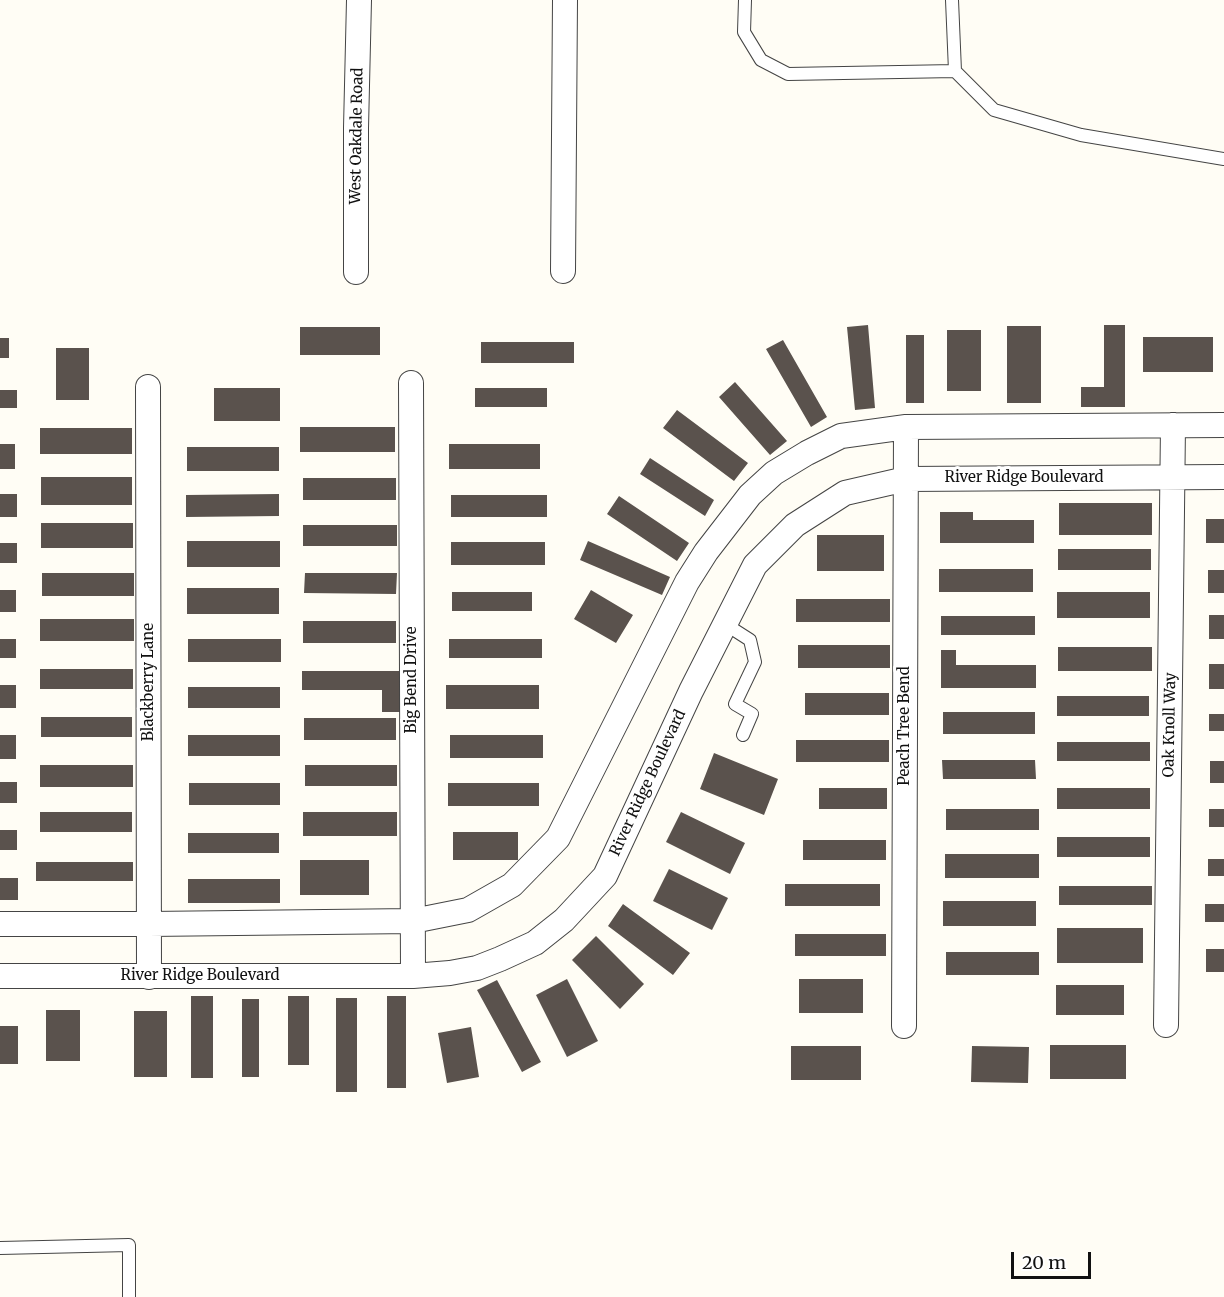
<!DOCTYPE html>
<style>
body{margin:0}
#map{position:relative;width:1224px;height:1297px;overflow:hidden;background:#fffdf5;font-family:Merriweather,serif}
canvas{display:block}
.scale{position:absolute;left:1011px;top:1252px;width:80px;height:27px;box-sizing:border-box;border:3px solid #111;border-top:0;padding-left:8px;font-size:18px;line-height:21px;white-space:nowrap;color:#111;-webkit-text-stroke:4px #fff;paint-order:stroke}
</style>
<div id="map">
<canvas width="1224" height="1297"></canvas>
<div class="scale">20 m</div>
</div>
<script>
const c = document.querySelector('canvas').getContext('2d');
c.lineJoin = 'round';
function fillPath(path, color) {
  c.fillStyle = color;
  c.fill(path, 'evenodd');
}
function strokePath(path, color, width, dash) {
  c.strokeStyle = color;
  c.lineWidth = width;
  c.lineCap = dash ? 'butt' : 'round';
  c.setLineDash(dash || []);
  c.stroke(path);
}
function write(font, color, halo, rows, align = 'center') {
  c.font = font + ' Merriweather,serif';
  c.lineWidth = 6;
  c.setLineDash([]);
  c.textBaseline = 'middle';
  c.strokeStyle = halo;
  c.fillStyle = color;
  for (const [text, x, y, turn = 0] of rows) {
    c.save();
    c.translate(x, y);
    c.rotate((+turn || 0) * Math.PI / 180);
    c.textAlign = isNaN(turn) ? turn : align;
    if (halo) c.strokeText(text, 0, 0);
    c.fillText(text, 0, 0);
    c.restore();
  }
}
const building = new Path2D(`
 M868,325L875,408L855,410L847,327Z
 M1104,325H1125V407H1081V387H1104Z
 M1007,326H1041V403H1007Z
 M300,327H380V355H300Z
 M947,330H981V391H947Z
 M906,335H924V403H906Z
 M1143,337H1213V372H1143Z
 M0,338H9V358H0Z
 M783,340L827,417L811,427L766,349Z
 M481,342H574V363H481Z
 M56,348H89V400H56Z
 M735,382L787,441L770,455L719,397Z
 M214,388H280V421H214Z
 M475,388H547V407H475Z
 M0,390H17V408H0Z
 M677,410L748,463L734,481L663,428Z
 M300,427H395V452H300Z
 M40,428H132V454H40Z
 M0,444H15V469H0Z
 M449,444H540V469H449Z
 M187,447H279V471H187Z
 M650,458L714,500L705,516L640,474Z
 M41,477H132V505H41Z
 M303,478H396V500H303Z
 M0,494H17V517H0Z
 M279,494V516L186,517V495Z
 M451,495H547V517H451Z
 M619,496L689,543L677,561L607,514Z
 M1059,503H1152V535H1059Z
 M940,512H973V520H1034V543H940Z
 M1206,519H1224V543H1206Z
 M41,523H133V548H41Z
 M303,525H397V546H303Z
 M817,535H884V571H817Z
 M187,541H280V567H187Z
 M588,541L670,577L662,595L580,560Z
 M451,542H545V565H451Z
 M0,543H17V563H0Z
 M1058,549H1151V570H1058Z
 M939,569H1033V592H939Z
 M1208,570H1224V593H1208Z
 M42,573H134V596H42Z
 M305,573H397L396,594L304,593Z
 M187,588H279V614H187Z
 M0,590H16V612H0Z
 M591,590L633,615L616,643L574,619Z
 M452,592H532V611H452Z
 M1057,592H1150V618H1057Z
 M796,599H890V622H796Z
 M1209,615H1224V639H1209Z
 M941,616H1035V635H941Z
 M40,619H134V641H40Z
 M303,621H396V643H303Z
 M0,639H16V658H0Z
 M188,639H281V662H188Z
 M449,639H542V658H449Z
 M798,645H890V668H798Z
 M1058,647H1152V671H1058Z
 M941,650H956V665H1036V688H941Z
 M1209,664H1224V689H1209Z
 M40,669H133V689H40Z
 M302,671H400V712H382V690H302Z
 M0,685H16V708H0Z
 M446,685H539V709H446Z
 M188,687H280V708H188Z
 M805,693H889V715H805Z
 M1057,696H1149V716H1057Z
 M943,712H1035V734H943Z
 M1209,714H1224V731H1209Z
 M41,717H132V737H41Z
 M304,718H396V740H304Z
 M0,735H16V759H0Z
 M188,735H280V756H188Z
 M450,735H543V758H450Z
 M796,740H889V762H796Z
 M1057,742H1150V761H1057Z
 M714,753L778,779L764,815L700,789Z
 M942,760H1035L1036,779H943Z
 M1210,761H1224V783H1210Z
 M40,765H133V787H40Z
 M305,765H397V786H305Z
 M0,782H17V803H0Z
 M189,783H280V805H189Z
 M448,783H539V806H448Z
 M819,788H887V809H819Z
 M1057,788H1150V809H1057Z
 M946,809H1039V830H946Z
 M1209,809H1224V827H1209Z
 M40,812H132V832H40Z
 M303,812H397V836H303Z
 M681,812L745,843L730,874L666,842Z
 M0,830H17V850H0Z
 M453,832H518V860H453Z
 M188,833H279V853H188Z
 M1057,837H1150V857H1057Z
 M803,840H886V860H803Z
 M945,854H1039V878H945Z
 M1208,859H1224V876H1208Z
 M300,860H369V895H300Z
 M36,862H133V881H36Z
 M669,869L728,898L712,930L653,901Z
 M0,878H18V900H0Z
 M188,879H280V903H188Z
 M785,884H880V906H785Z
 M1059,886H1152V905H1059Z
 M943,901H1036V926H943Z
 M623,904L690,953L673,975L608,926Z
 M1205,904H1224V922H1205Z
 M1057,928H1143V963H1057Z
 M795,934H886V956H795Z
 M596,936L644,984L620,1009L572,960Z
 M1206,949H1224V972H1206Z
 M946,952H1039V975H946Z
 M567,979L598,1041L567,1057L536,995Z
 M799,979H863V1013H799Z
 M497,980L541,1062L522,1072L477,990Z
 M1056,985H1124V1015H1056Z
 M191,996H213V1078H191Z
 M288,996H309V1065H288Z
 M387,996H406V1088H387Z
 M336,998H357V1092H336Z
 M242,999H259V1077H242Z
 M46,1010H80V1061H46Z
 M134,1011H167V1077H134Z
 M0,1026H18V1064H0Z
 M471,1027L479,1077L447,1083L438,1033Z
 M1050,1045H1126V1079H1050Z
 M791,1046H861V1080H791Z
 M972,1046L1029,1047L1028,1083L971,1082Z`);
const service = new Path2D(`
 M745,0L744,32L761,60L788,74L955,71L952,0
 M955,71L994,110L1081,135L1224,159
 M725,624L750,640L755,662L735,704L752,714L743,735
 M0,1248L129,1245V1297`);
const minor = new Path2D(`
 M563,271L565,0
 M356,272V128L359,0
 M411,383L413,976
 M148,387L149,977
 M0,924H149L413,921L468,910L512,885L558,838L687,582L706,552L750,495L774,473L807,453L841,436L906,427L1224,425
 M0,976H413L450,973L477,968L500,959L535,943L564,920L605,876L691,691L755,565L795,525L845,493L906,479L1224,477
 M1166,1025L1173,425
 M904,1026L906,427`);
const streetNames = [
 ["West Oakdale Road",357,136,-89],
 ["River Ridge Boulevard",1024,478],
 ["Big Bend Drive",412,680,-90],
 ["Blackberry Lane",149,682,-90],
 ["Oak Knoll Way",1170,725,-89],
 ["Peach Tree Bend",905,726,-90],
 ["River Ridge Boulevard",648,783,-65],
 ["River Ridge Boulevard",200,976]
];
fillPath(building, '#5a524d');
strokePath(service, '#444', 14);
strokePath(minor, '#444', 26);
strokePath(service, '#fff', 12);
strokePath(minor, '#fff', 24);
write('15px', '#111', '#fff', streetNames);
</script>
